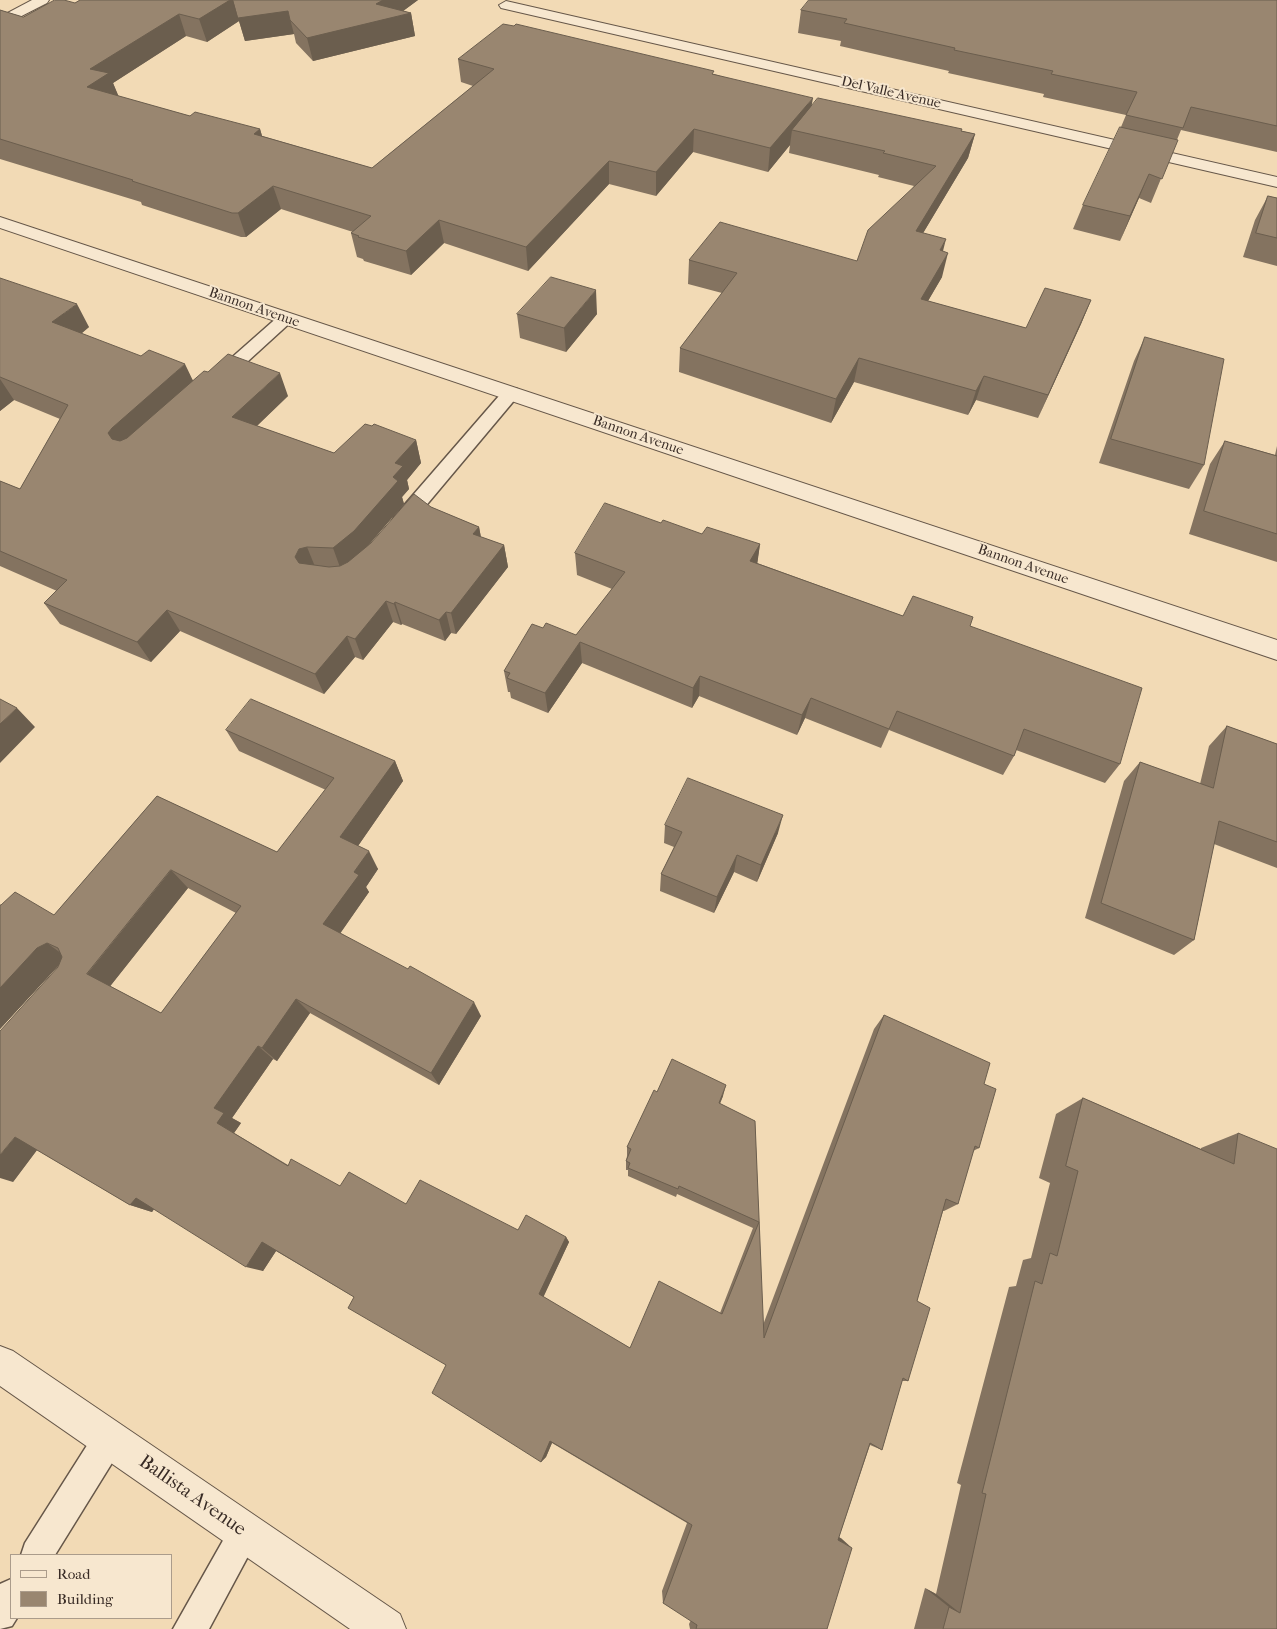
<!DOCTYPE html>
<style>
body{margin:0}
#map{position:relative;width:1277px;height:1629px;overflow:hidden;background:#f2dab5;font-family:"IM FELL French Canon",serif}
canvas{display:block}
.legend{position:absolute;left:10px;top:1554px;width:162px;height:65px;box-sizing:border-box;background:#f7e7cf;border:1px solid #ab9c8b;margin:0;padding:6px 9px;list-style:none;font-size:15px;color:#382b25}
.legend li{display:flex;align-items:center;gap:10px;height:25px}
.legend b{width:25px;border:1px solid #ab9c8b}
</style>
<div id="map">
<canvas width="1277" height="1629"></canvas>
<ul class="legend">
<li><b style="height:6px;background:#f7e7cf"></b>Road</li>
<li><b style="height:14px;background:#998670"></b>Building</li>
</ul>
</div>
<script>
const c = document.querySelector('canvas').getContext('2d');
c.lineJoin = 'round';
function strokePath(path, color, width, dash) {
  c.strokeStyle = color;
  c.lineWidth = width;
  c.lineCap = dash ? 'butt' : 'round';
  c.setLineDash(dash || []);
  c.stroke(path);
}
function fillPath(path, color) {
  c.fillStyle = color;
  c.fill(path, 'evenodd');
}
function write(font, color, halo, rows, align = 'center') {
  c.font = font + ' "IM FELL French Canon",serif';
  c.lineWidth = 4;
  c.setLineDash([]);
  c.textBaseline = 'middle';
  c.strokeStyle = halo;
  c.fillStyle = color;
  for (const [text, x, y, turn = 0] of rows) {
    c.save();
    c.translate(x, y);
    c.rotate((+turn || 0) * Math.PI / 180);
    c.textAlign = isNaN(turn) ? turn : align;
    if (halo) c.strokeText(text, 0, 0);
    c.fillText(text, 0, 0);
    c.restore();
  }
}
const service = new Path2D(`
 M286,313L292,315L294,318L292,321L224,383L218,384L212,383L210,379L212,375L280,315Z
 M511,388L517,389L519,393L517,397L408,527L401,529L394,527L392,522L394,517L505,389Z
 M109,1424L120,1428L124,1439L120,1450L55,1555H21L25,1543L98,1428Z
 M245,1516L256,1521L261,1532L209,1629H173L234,1521Z
 M11,1579V1618H17L12,1626L0,1629V1584Z`);
const minor = new Path2D(`
 M506,1L1277,177V187L501,8L499,5Z
 M0,217L1277,640V660L0,228Z
 M0,1346L13,1351L400,1614L406,1629H350L0,1386Z`);
const tertiary = new Path2D(`
 M32,0H49L47,3L0,27V17Z`);
const wall = new Path2D(`
 M80,0H418L403,11L411,13L415,36L313,61L296,43L294,34L245,41L239,21L207,42L186,36L113,83L118,96L190,116L260,129L262,136L372,168L473,86L461,82L458,59L714,74L812,105L962,131L975,134L968,158L923,233L943,251L942,277L928,301L1026,328L1091,300L1081,324L1038,418L976,400L968,415L854,382L831,423L679,372L680,348L722,293L688,284L689,260L857,261L914,186L878,177L879,175L789,153L790,145L768,172L693,152L656,196L609,184L528,271L444,243L411,275L364,261L363,259L357,257L351,233L353,232L281,209L246,237H241L142,205L141,202L0,159V10L23,17L75,3Z
 M1277,0V152L1181,130L1151,203L1139,198L1120,241L1073,229L1083,205L1121,127L1126,115L1043,97L1044,94L948,73L949,71L840,46L841,41L798,33L801,10Z
 M1268,196L1277,198V266L1243,257L1255,220Z
 M0,278L89,327L81,334L193,380L288,396L257,426L334,453L416,440L421,463L407,480L409,489L402,497L404,504L366,547L431,507L479,527L481,537L504,545L508,567L456,634L451,633L445,641L402,624L401,625L393,622L363,660L355,657L324,694L180,631L151,662L60,624L44,603L57,591L0,566V481L20,489L60,419L14,400L0,411Z
 M517,314H597L566,352L520,338Z
 M1145,337L1204,465L1189,489L1099,463L1134,361Z
 M1225,441L1275,455L1277,446V562L1189,534L1210,464Z
 M702,534L760,544L757,563L903,616L970,626L1120,764L1105,783L1016,750L1014,756L1003,775L889,730L881,748L805,718L797,735L699,696L692,708L582,663L548,713L511,698L510,692H508L504,671L543,628L576,635L612,589L577,575L575,553Z
 M1227,726L1277,744V868L1214,844L1194,940L1174,955L1085,918L1124,781L1140,762L1200,784L1209,746Z
 M226,730L395,761L403,781L358,846L378,869L366,887L369,892L340,933L481,1016L439,1085L310,1013L277,1061L273,1059L232,1118L241,1123L234,1133L288,1165L340,1186L406,1204L518,1230L566,1237L569,1242L543,1297L630,1348L720,1313L753,1228L677,1194L676,1197L628,1176V1170H626V1161L627,1156V1147L657,1092L723,1096L720,1104L755,1121L763,1325L874,1029L884,1015L984,1084L979,1148L973,1151L958,1204L944,1211H943L917,1301L908,1381H902L882,1450L870,1445L839,1537L842,1539L827,1629H690L689,1624L691,1620L663,1603L662,1591L687,1523L552,1443L546,1457L541,1462L446,1365L354,1297L276,1251L263,1271L154,1209L152,1212L130,1205L37,1150L13,1182L60,964L0,1029L1,905L54,915L157,796L277,852L326,790L239,751ZM188,888L236,913L161,1013L110,986Z
 M665,825L778,833L757,882L734,872L714,913L660,891L661,874L674,847L664,843Z
 M1083,1098L1201,1149V1148L1238,1133L1277,1629H914L925,1588L936,1594L961,1485L957,1483L1009,1287L1016,1286L1023,1260L1031,1258L1050,1183L1039,1178L1056,1114Z`);
const shadedWall = new Path2D(`
 M230,0H234L288,11L294,34L245,41L239,21L207,42L199,19Z
 M383,0H418L395,17L411,13L415,36L313,61L307,38L376,4Z
 M179,14L186,36L113,83L119,97L87,87L90,69Z
 M813,98L809,121L792,130L790,145L768,172L770,148Z
 M260,129L267,153L254,134Z
 M694,129L693,152L656,196V172Z
 M975,134L968,158L910,255L916,231Z
 M609,161V184L528,271L526,247Z
 M1149,174L1139,198L1120,241L1130,216Z
 M273,186L281,209L246,237L238,213Z
 M439,220L444,243L411,275L406,251Z
 M946,239L940,263V250Z
 M948,253L942,277L915,323L921,299Z
 M596,290L597,314L566,352L564,328Z
 M1091,300L1081,324L1038,418L1048,395Z
 M77,304L89,327L66,346L52,322Z
 M859,358L854,382L831,423L836,399Z
 M185,364L196,387L121,456L108,433L112,428Z
 M280,373L288,396L242,440L232,417Z
 M984,376L976,400L968,415L976,391Z
 M0,379L14,400L0,411Z
 M416,440L421,463L407,480L409,489L402,497L404,504L362,553L341,570L333,548L393,477L395,463Z
 M479,527L483,549L473,534Z
 M760,544L757,566L750,561Z
 M504,545L508,567L456,634L451,613Z
 M307,547L316,569L304,579L295,557L299,549Z
 M386,601L393,622L363,660L355,639Z
 M395,602L402,624L401,625L394,604Z
 M167,610L180,631L151,662L137,642Z
 M446,612L451,633L445,641L439,620Z
 M347,636L355,657L324,694L315,674Z
 M580,642L582,663L548,713L545,693Z
 M700,676L699,696L692,708L693,688Z
 M811,698L805,718L797,735L802,715Z
 M17,708L35,727L0,763V724Z
 M395,761L403,781L351,856L340,837Z
 M783,815L778,833L757,882L761,865Z
 M369,851L378,869L366,887L369,892L335,941L323,924L354,872Z
 M737,855L734,872L714,913L717,897Z
 M171,870L188,888L108,989L87,974Z
 M47,943L69,959L60,964L0,1029V988L37,948Z
 M296,999L310,1013L277,1061L262,1048Z
 M474,1002L481,1016L439,1085L431,1073Z
 M258,1046L273,1059L232,1118L241,1123L234,1133L217,1123L214,1108Z
 M726,1085L723,1096L715,1114L719,1103Z
 M15,1137L40,1146L13,1182L0,1178V1155Z
 M136,1198L157,1205L152,1212L130,1205Z
 M566,1237L569,1242L543,1298L539,1294Z
 M262,1242L278,1248L263,1271L246,1267Z
 M554,1438L546,1457L541,1462L550,1441Z
 M828,1531L842,1539L852,1548L838,1540Z
 M925,1588L936,1594L960,1613L949,1607Z`);
const building = new Path2D(`
 M55,0H64L75,3L80,0H230L199,19L179,14L90,69L109,73L87,87L190,116L195,112L260,129L254,134L372,168L494,69L458,59L503,24L514,26L516,24L714,71L712,74L813,98L770,148L694,129L656,172L609,161L526,247L439,220L406,251L358,237L359,236L351,233L371,216L273,186L238,213H232L132,181L133,180L0,139V10L23,17Z
 M233,0H383L376,4L411,13L307,38L290,20L288,11L238,18Z
 M809,0H1277V126L1191,107L1183,128L1126,115L1137,92L1051,74L1053,71L954,50L955,48L844,23L847,19L801,10Z
 M818,98L962,129L961,131L975,134L916,231L946,239L940,250L948,253L921,299L1026,328L1045,288L1091,300L1048,395L984,376L976,391L859,358L836,399L680,348L737,273L689,260L720,222L857,261L868,230L936,166L883,153L885,151L792,130Z
 M1120,127L1178,140L1162,179L1149,174L1130,216L1083,205Z
 M1268,196L1277,198V238L1256,233Z
 M551,277L596,290L564,328L517,314Z
 M0,278L77,304L52,322L141,356L149,350L185,364L112,428L108,433L112,439L120,441L127,438L204,371L208,372L228,354L280,373L232,417L334,453L365,424L372,426L374,424L416,440L395,463L403,466L393,477L398,481L354,531L333,548L307,547L299,549L295,557L299,563L329,567L340,566L348,562L371,543L414,494L431,507L479,527L473,534L504,545L451,613L446,612L439,620L395,602L394,604L386,601L355,639L347,636L315,674L167,610L137,642L44,603L67,580L0,551V481L20,489L68,405L0,377Z
 M1145,337L1224,359L1204,465L1111,439Z
 M1225,441L1277,456V534L1204,511Z
 M605,503L661,523L663,520L702,534L707,527L760,544L750,561L903,616L913,596L973,617L970,626L1142,688L1120,764L1024,729L1014,756L897,711L889,729L811,698L802,715L700,676L693,688L580,642L545,693L507,678L510,673L504,671L532,624L543,628L546,623L576,635L625,572L575,553Z
 M0,699L17,708L0,724Z
 M251,699L395,761L340,837L369,851L354,872L359,875L323,924L408,969L410,966L474,1002L431,1073L296,999L262,1048L258,1046L214,1108L224,1113L217,1123L288,1166L291,1159L340,1186L349,1172L406,1204L420,1180L518,1230L526,1215L566,1237L539,1294L630,1348L659,1281L722,1314L759,1222L679,1186L678,1189L628,1168L630,1163L626,1161L631,1149L627,1147L654,1090L657,1092L672,1059L726,1085L719,1103L755,1121L764,1338L884,1015L990,1063L984,1084L996,1089L979,1148L975,1146L958,1204L946,1199L917,1301L930,1308L908,1381L903,1378L882,1450L870,1443L838,1540L852,1548L827,1629H696L697,1625L663,1603L692,1525L550,1441L541,1462L432,1393L446,1365L348,1308L354,1297L262,1242L246,1267L136,1198L130,1205L15,1137L0,1155V1031L58,967L62,957L58,948L47,943L37,948L0,988V905H1L15,892L54,915L157,796L277,852L334,778L226,730ZM171,870L241,906L161,1013L87,974Z
 M1227,726L1277,744V842L1219,821L1194,940L1101,903L1140,762L1213,788Z
 M688,778L783,815L761,865L737,855L717,897L661,874L682,832L665,825Z
 M1083,1098L1234,1164L1238,1133L1277,1149V1629H943L949,1607L960,1613L986,1494L982,1493L1035,1281L1042,1284L1050,1253L1057,1256L1078,1171L1066,1166Z`);
const farStreetnames = [
 ["Del Valle Avenue",891,93,13],
 ["Bannon Avenue",254,308,19],
 ["Bannon Avenue",638,436,19],
 ["Bannon Avenue",1023,565,19]
];
const nearStreetnames = [
 ["Ballista Avenue",192,1496,35]
];
strokePath(service, '#665749', 3);
strokePath(minor, '#665749', 2);
strokePath(tertiary, '#665749', 2);
fillPath(service, '#f7e7cf');
fillPath(minor, '#f7e7cf');
fillPath(tertiary, '#f7e7cf');
fillPath(wall, '#847360');
fillPath(shadedWall, '#6b5e4e');
fillPath(building, '#998670');
strokePath(building, '#6b5e4e', 1);
write('14px', '#382b25', '#f7e7cf', farStreetnames);
write('19px', '#382b25', '#f7e7cf', nearStreetnames);
</script>
